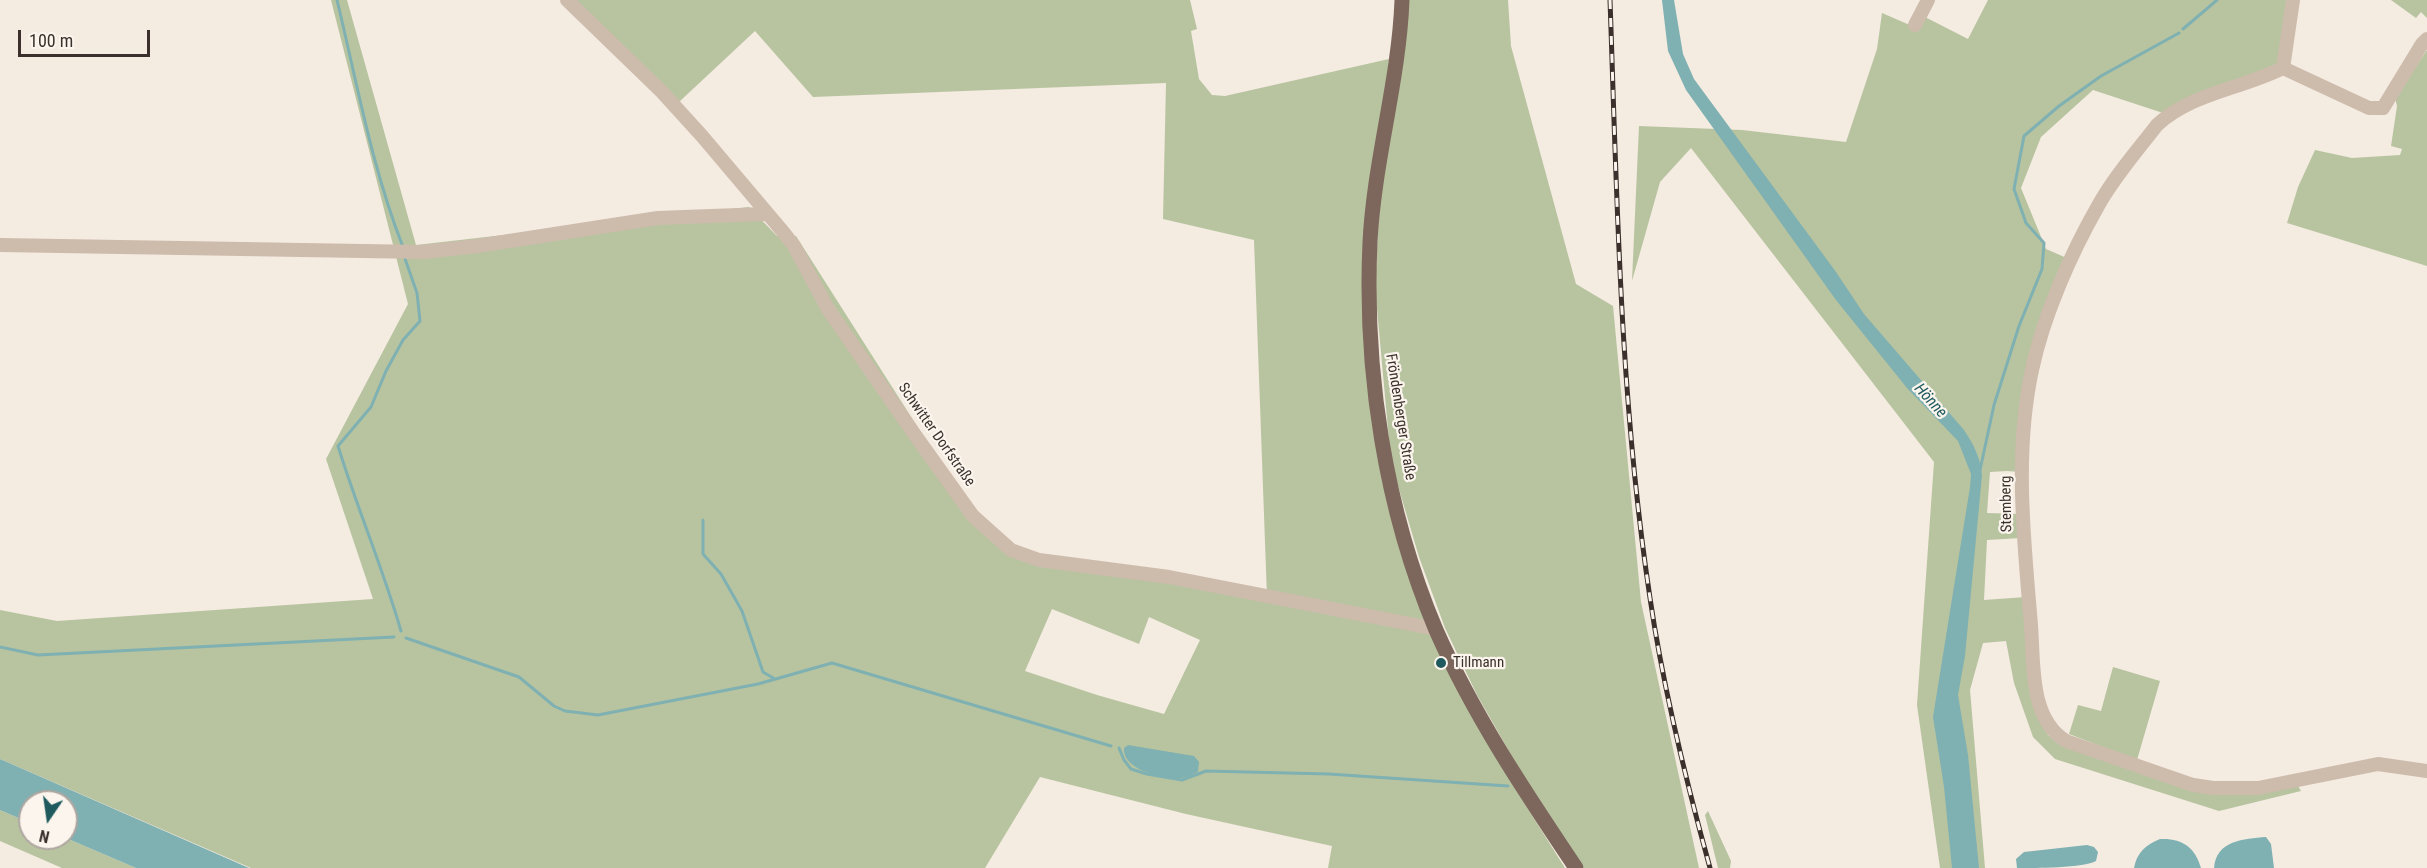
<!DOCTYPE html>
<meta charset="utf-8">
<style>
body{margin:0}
#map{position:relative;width:2427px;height:868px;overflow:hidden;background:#f4ebe1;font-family:"Roboto Condensed",sans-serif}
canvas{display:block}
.north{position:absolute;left:18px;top:790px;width:60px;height:60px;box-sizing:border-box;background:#fbf5ee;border:2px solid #aea6a0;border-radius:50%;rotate:193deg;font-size:16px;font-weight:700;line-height:24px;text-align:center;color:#3b302b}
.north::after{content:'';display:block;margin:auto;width:21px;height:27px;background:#1f5a5e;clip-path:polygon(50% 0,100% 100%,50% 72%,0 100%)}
.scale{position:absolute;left:18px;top:30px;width:132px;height:27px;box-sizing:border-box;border:3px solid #3b302b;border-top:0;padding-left:8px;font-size:18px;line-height:21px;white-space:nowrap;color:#3b302b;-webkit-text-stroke:4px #fbf5ee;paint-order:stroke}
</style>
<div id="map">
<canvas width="2427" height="868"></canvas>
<div class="north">N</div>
<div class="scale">100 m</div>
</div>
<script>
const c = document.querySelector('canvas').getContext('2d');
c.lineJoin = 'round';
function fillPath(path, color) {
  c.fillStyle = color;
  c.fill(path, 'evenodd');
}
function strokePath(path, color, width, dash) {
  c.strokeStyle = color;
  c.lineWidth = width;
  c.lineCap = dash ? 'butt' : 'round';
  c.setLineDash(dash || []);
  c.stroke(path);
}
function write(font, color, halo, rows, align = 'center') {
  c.font = font + ' "Roboto Condensed",sans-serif';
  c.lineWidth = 4.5;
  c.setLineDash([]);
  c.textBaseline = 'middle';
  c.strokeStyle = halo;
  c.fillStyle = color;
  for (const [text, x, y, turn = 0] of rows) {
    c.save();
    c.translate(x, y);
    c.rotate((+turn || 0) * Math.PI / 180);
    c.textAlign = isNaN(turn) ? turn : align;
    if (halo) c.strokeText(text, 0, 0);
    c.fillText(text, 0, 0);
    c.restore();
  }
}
const green = new Path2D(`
 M331,0H347L416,245L749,207L777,236H796L971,511L1008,548L1267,597L1254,240L1163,219L1166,83L813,97L755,31L679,102L576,0H1190L1197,29L1191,31L1199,79L1212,95L1225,96L1389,59L1364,311L1411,584L1516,790L1565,868H1328L1332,846L1186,814L1040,777L985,868H251L0,759V610L57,621L373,599L326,459L408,304ZM1052,609L1139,644L1149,617L1200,640L1164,714L1097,695L1025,671Z
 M1409,0H1508L1511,46L1576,284L1613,306L1641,602L1699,868H1584L1526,781L1477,695L1445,628L1419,557L1391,462L1375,287L1380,191Z
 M1988,0H2290L2281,62L2163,113L2093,90L2041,137L2021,188L2046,249L2069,259L2045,313L2020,472L2007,471L1990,472L1987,513L2020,514L2021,538L1987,540L1984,600L2026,597L2042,723L2048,735L2055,741L2184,786H2298L2301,791L2219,811L2055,759L2033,737L2014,683L2006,641L1983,643L1970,690L1985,868H1940L1917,705L1934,462L1691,148L1660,182L1632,281L1639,126L1742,130L1846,142L1877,49L1882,13L1919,29L1925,17L1968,39Z
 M2391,0H2427V18L2421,12L2416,18Z
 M2427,50V266L2287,223L2298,187L2315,150L2352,158L2400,155L2402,149L2391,146L2397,106L2395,98Z
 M2113,667L2160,681L2137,760L2069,734L2078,705L2101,711Z
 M0,810L30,823V838H66L136,868H62L0,841Z
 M1708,811L1731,861L1730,868H1718L1705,815Z`);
const water = new Path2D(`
 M1662,0H1674L1683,54L1694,79L1836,272L1864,314L1964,430C1974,445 1980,457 1982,475L1965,656L1958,695L1968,755L1979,868H1952L1944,787L1933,717L1970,487L1971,474L1958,441L1907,388L1836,300L1686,90L1668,51Z
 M1128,745L1194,756L1199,762L1198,772C1193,774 1186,778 1181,778C1163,779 1122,770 1124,748Z
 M0,759L249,868H136L66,838V802H30V823L0,810Z
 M2266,837L2271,844L2274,868H2214C2216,840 2244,839 2266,837Z
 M2160,839C2182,838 2195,847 2201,868H2134C2137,852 2146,845 2160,839Z
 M2087,845L2094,847L2098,852L2096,861C2084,868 2035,868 2017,868L2016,859L2024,852Z`);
const stream = new Path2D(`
 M337,0C357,83 372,168 403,247
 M2183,29L2217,0
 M1980,470L1994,405L2019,326L2042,269L2044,243L2026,223L2014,189L2024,136L2059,106L2101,76L2179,33
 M703,520V554L721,574L742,611L763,672L775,679
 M401,631C383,568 357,508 338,446L371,407L386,371L403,340L420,321L417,293L404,256
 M406,638L519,677L554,706L565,711L598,715L758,684L832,663L1111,746
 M0,647L38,655L394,637
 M1119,748L1124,760L1131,769L1147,774L1182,780L1206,771L1329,774L1508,786`);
const minor = new Path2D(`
 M567,0L662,92L702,136L784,233L794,246L828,309L915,435L973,516L1011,550L1039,560L1169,577L1436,629
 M2293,0L2283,68C2241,89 2192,93 2157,125C2137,151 2114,177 2098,206C2071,253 2043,317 2032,370C2014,453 2024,541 2031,625C2034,663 2029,719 2066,741L2193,785L2213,788H2258L2378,764L2427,771
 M1915,25L1928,0
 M2283,68L2369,108H2383L2422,44L2427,39
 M0,245L423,252L477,246L658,218L765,214`);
const major = new Path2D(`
 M1402,0C1399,81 1374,161 1370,242C1364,372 1385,509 1436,630C1473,714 1525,792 1576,868`);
const rail = new Path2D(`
 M1610,0C1617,199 1620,400 1650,598C1663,687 1686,781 1710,868`);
const markers = [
 [1441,663,6,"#1f5a5e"]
];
const streetNames = [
 ["Fröndenberger Straße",1400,417,81],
 ["Schwitter Dorfstraße",936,435,55],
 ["Stemberg",2007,504,-91]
];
const poiNames = [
 ["Tillmann",1453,663]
];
const waterNames = [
 ["Hönne",1930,401,48]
];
fillPath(green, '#b8c4a0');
fillPath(water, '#7fb0b2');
strokePath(stream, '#7fb0b2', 3);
strokePath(minor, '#cdbbac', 14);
strokePath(major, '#7d675c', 15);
strokePath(rail, '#3b302b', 5);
strokePath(rail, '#fbf5ee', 3, [9]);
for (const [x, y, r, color] of markers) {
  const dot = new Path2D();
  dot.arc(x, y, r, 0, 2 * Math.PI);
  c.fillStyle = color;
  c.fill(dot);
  strokePath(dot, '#fbf5ee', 2);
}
write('15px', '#3b302b', '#fbf5ee', streetNames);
write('15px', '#3b302b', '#fbf5ee', poiNames, 'left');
write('italic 16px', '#1f5a5e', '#fbf5ee', waterNames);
</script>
